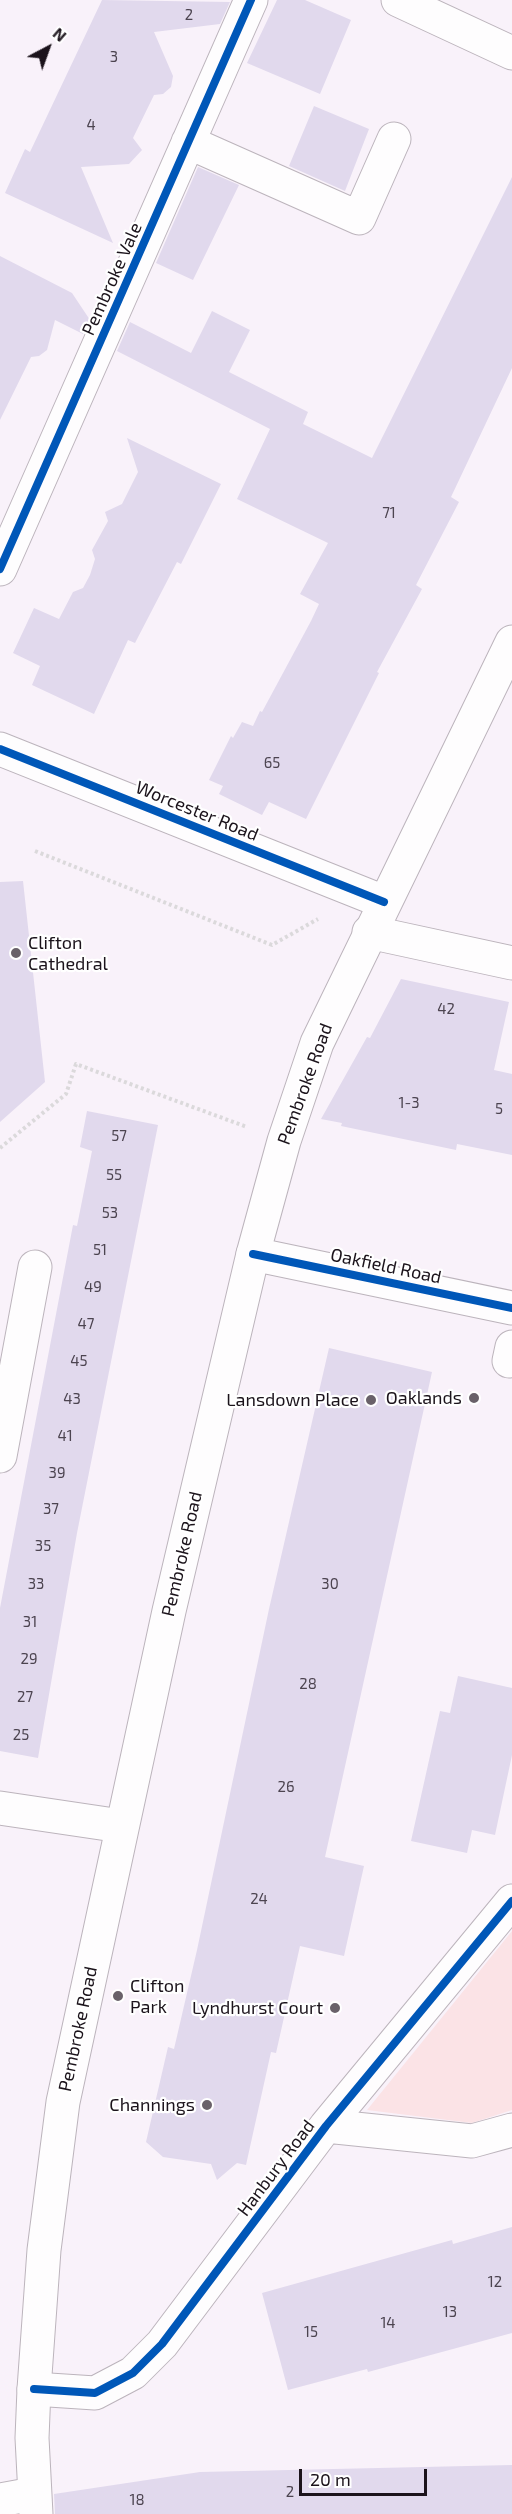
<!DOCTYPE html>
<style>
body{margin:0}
#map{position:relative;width:512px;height:2514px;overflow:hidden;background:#f9f2fa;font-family:"Exo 2",sans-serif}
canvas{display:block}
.north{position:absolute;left:18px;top:18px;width:60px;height:60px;-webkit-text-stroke:4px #fff;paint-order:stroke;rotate:41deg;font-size:16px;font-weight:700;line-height:24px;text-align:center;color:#1b131b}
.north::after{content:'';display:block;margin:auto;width:21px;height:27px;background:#1b131b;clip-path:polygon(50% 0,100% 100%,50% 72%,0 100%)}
.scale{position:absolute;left:299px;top:2469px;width:128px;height:27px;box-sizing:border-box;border:3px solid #1b131b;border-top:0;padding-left:8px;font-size:18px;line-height:21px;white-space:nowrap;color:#1b131b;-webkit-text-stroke:4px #fff;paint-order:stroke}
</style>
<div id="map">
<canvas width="512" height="2514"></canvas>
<div class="north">N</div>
<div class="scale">20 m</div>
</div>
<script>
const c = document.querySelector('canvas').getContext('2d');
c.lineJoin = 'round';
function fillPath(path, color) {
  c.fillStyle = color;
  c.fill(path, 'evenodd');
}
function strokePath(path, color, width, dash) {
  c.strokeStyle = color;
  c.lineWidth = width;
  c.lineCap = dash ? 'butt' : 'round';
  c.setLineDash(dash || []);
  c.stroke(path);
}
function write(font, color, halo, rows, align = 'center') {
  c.font = font + ' "Exo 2",sans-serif';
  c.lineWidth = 4.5;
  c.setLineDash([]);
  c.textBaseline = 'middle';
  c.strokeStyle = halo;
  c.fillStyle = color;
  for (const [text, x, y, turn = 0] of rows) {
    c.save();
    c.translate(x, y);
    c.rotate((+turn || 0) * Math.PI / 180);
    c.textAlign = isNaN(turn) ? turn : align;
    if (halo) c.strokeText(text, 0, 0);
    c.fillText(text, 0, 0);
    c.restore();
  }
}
const green = new Path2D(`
 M512,1931V2110L472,2123L367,2110Z`);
const building = new Path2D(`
 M102,0L230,2L220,24L154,32L173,76L171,87L163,94L154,95L133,138L142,150L129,164L81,167L113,243L5,193L25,149L30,152Z
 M277,0H305L351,20L320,94L247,63Z
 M314,106L369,129L345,191L289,166Z
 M198,167L239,185L193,280L156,263Z
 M512,177V368L451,497L459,502L416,585L422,589L377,672L379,673L306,819L269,802L262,815L219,794L223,786L209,780L231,736L233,738L242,722L253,726L260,711L262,712L311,621L319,604L300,594L328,543L237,499L270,429L117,351L130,322L191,353L212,311L250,330L229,372L308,412L303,424L372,458Z
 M0,256L72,293L90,320L83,334L55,320L47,350L39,356L31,357L0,420Z
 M127,438L221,484L181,564L177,562L135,643L128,640L94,714L32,685L40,666L13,653L34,608L59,619L73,592L83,588L90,575L95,559L92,550L108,521L105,512L122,504L138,472Z
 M23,881L45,1082L0,1122V882Z
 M401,979L509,1002L494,1070L512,1074V1155L457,1144L456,1150L341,1126L342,1123L321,1119L367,1037L370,1038Z
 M87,1111L158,1125L77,1533L38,1758L0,1751V1608L73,1225L77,1226L92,1151L80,1147Z
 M329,1348L432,1372L325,1857L364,1866L344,1956L300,1946L276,2053L271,2052L246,2165L237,2163L217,2180L211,2164L163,2157L146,2142L168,2047L174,2049L197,1950L269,1609Z
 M458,1676L512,1688V1755L495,1835L472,1830L467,1853L411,1841L440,1711L450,1713Z
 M512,2227V2333L368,2372L367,2369L288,2390L262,2293L452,2240L453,2244Z
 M512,2465V2514H55L54,2494L200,2472Z`);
const path = new Path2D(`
 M35,851L272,945L318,919
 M0,1148L66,1094L76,1064L247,1127`);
const minor = new Path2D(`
 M398,0L512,53
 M188,142L359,218L394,139
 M0,569L251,0
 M0,749L384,902
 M369,932L512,963
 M253,1254L512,1308
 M509,1361L512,1347
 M0,1456L35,1267
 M0,1808L121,1826
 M326,2126L472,2141L512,2130
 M34,2389L95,2393L133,2373L162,2344L326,2126L512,1901
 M0,2500L33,2494`);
const major = new Path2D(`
 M36,2514L32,2438L34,2389L44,2250L63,2102L169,1611L253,1254L284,1141L317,1043L512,642`);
const cycleway = new Path2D(`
 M0,569L251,0
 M0,749L384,902
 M253,1254L512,1308
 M34,2389L95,2393L133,2373L162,2344L326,2126L512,1901`);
const markers = [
 [16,953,6,"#696169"],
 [474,1398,6,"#696169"],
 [371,1400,6,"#696169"],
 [118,1996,6,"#696169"],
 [335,2008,6,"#696169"],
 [207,2105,6,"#696169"]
];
const numberNames = [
 ["2",189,15],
 ["3",114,57],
 ["4",91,125],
 ["71",389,513],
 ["65",272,763],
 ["42",446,1009],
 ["1-3",409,1103],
 ["5",499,1109],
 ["57",119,1136],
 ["55",114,1175],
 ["53",110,1213],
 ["51",100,1250],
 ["49",93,1287],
 ["47",86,1324],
 ["45",79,1361],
 ["43",72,1399],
 ["41",65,1436],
 ["39",57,1473],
 ["37",51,1509],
 ["35",43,1546],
 ["33",36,1584],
 ["30",330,1584],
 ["31",30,1622],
 ["29",29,1659],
 ["28",308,1684],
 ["27",25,1697],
 ["25",21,1735],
 ["26",286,1787],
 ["24",259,1899],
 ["12",495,2282],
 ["13",450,2312],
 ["14",388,2323],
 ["15",311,2332],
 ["2",290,2492],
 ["18",137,2500]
];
const streetNames = [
 ["Pembroke Vale",112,279,-66],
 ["Worcester Road",197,811,22],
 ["Pembroke Road",305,1084,-70],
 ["Oakfield Road",386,1266,12],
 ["Pembroke Road",182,1554,-77],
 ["Pembroke Road",78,2029,-78],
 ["Hanbury Road",276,2168,-53]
];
const poiNames = [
 ["Clifton",28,943,"left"],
 ["Cathedral",28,964,"left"],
 ["Oaklands",462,1398],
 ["Lansdown Place",359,1400],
 ["Clifton",130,1986,"left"],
 ["Park",130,2007,"left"],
 ["Lyndhurst Court",323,2008],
 ["Channings",195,2105]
];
fillPath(green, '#fbe3e6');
fillPath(building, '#e1d9ed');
strokePath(minor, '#bcb4bc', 35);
strokePath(major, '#bcb4bc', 35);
strokePath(path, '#dbd9db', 4, [3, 3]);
strokePath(minor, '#fefdfe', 33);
strokePath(major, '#fefdfe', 33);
strokePath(cycleway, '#0057b8', 8);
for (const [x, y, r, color] of markers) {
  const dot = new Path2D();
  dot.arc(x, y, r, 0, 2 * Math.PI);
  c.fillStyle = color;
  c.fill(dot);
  strokePath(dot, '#fff', 2);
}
write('15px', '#4c4450', null, numberNames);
write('18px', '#1b131b', '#fff', streetNames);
write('18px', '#1b131b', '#fff', poiNames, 'right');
</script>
